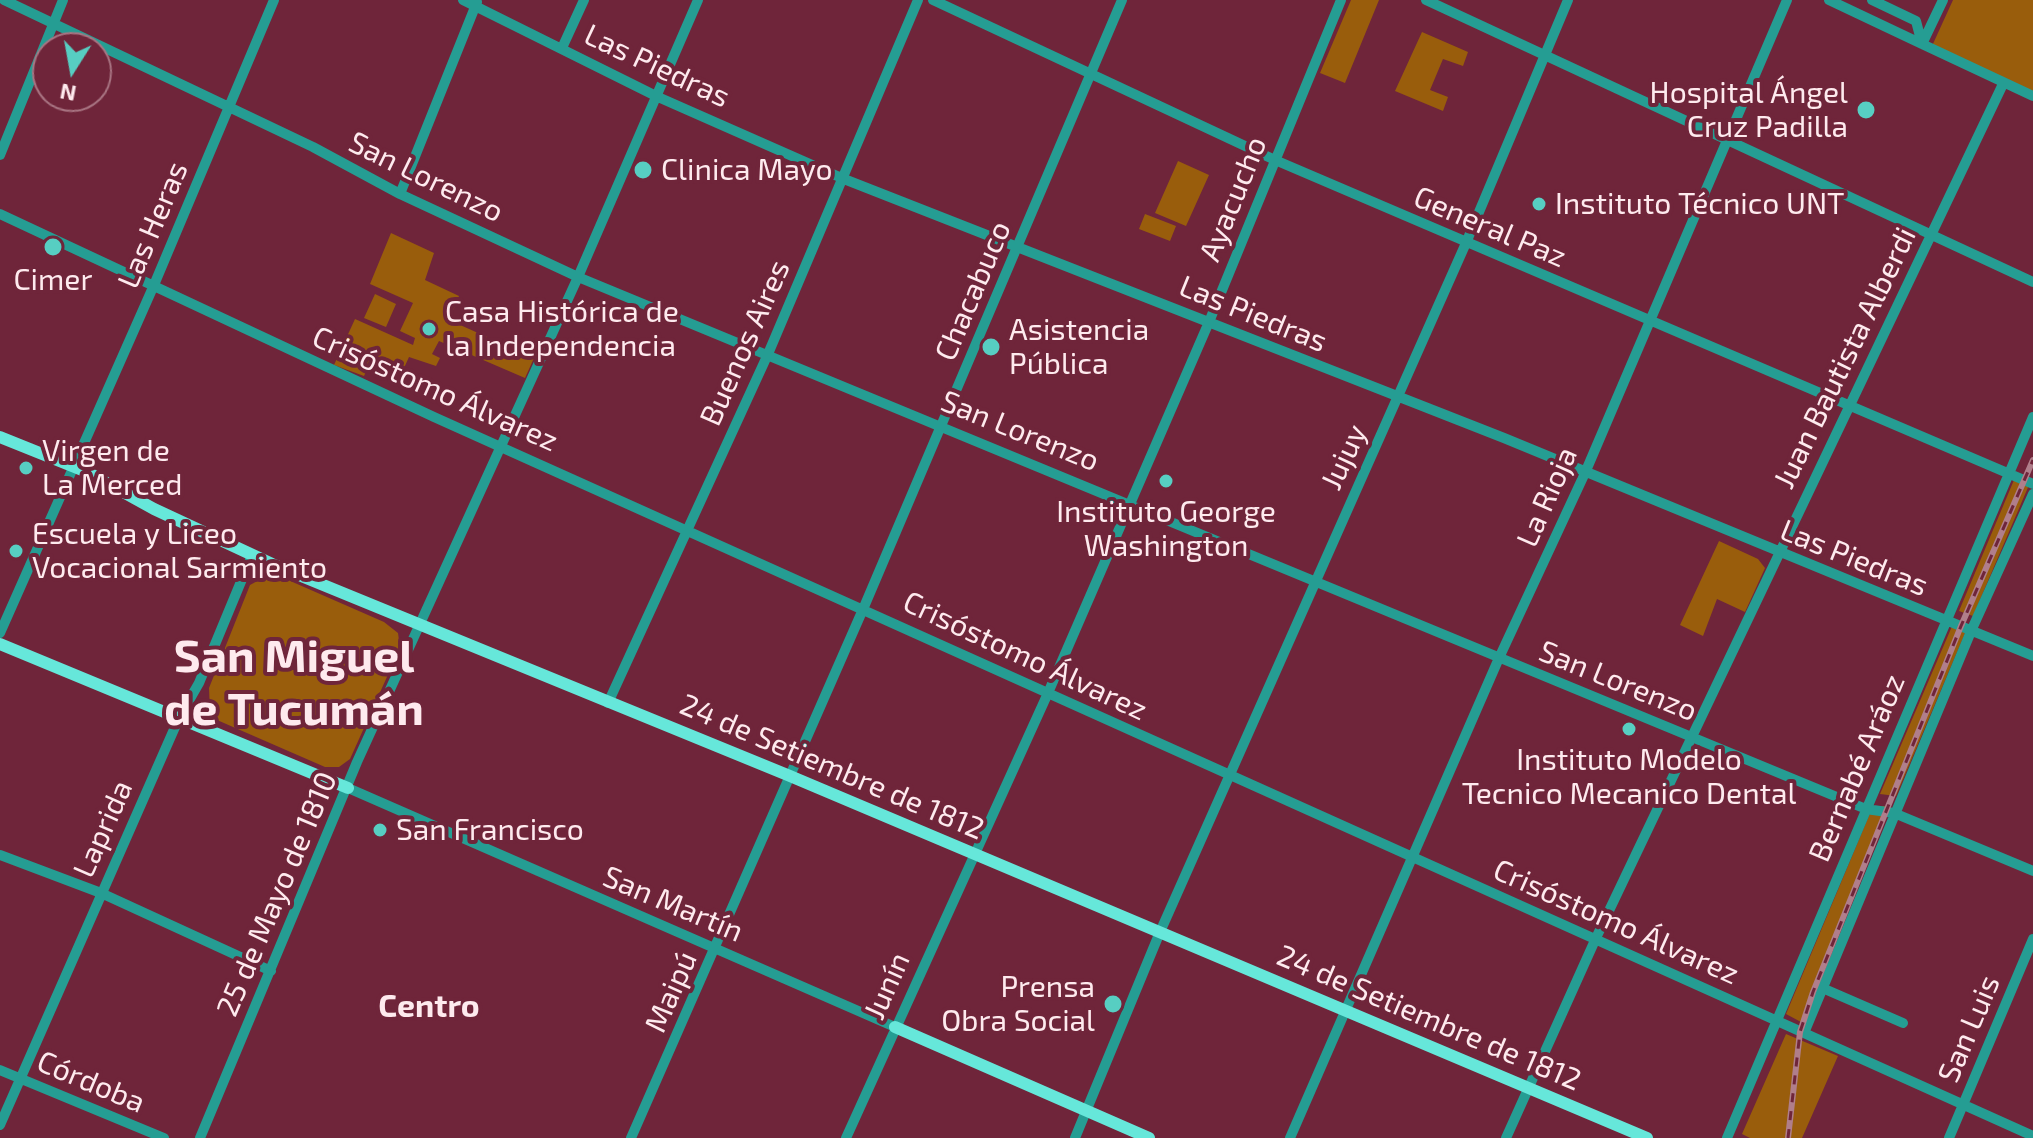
<!DOCTYPE html>
<meta charset="utf-8">
<style>
body{margin:0}
#map{position:relative;width:2033px;height:1138px;overflow:hidden;background:#6f253a;font-family:"Exo 2",sans-serif}
canvas{display:block}
.north{position:absolute;left:32px;top:32px;width:80px;height:80px;box-sizing:border-box;background:#6f253a;border:2px solid #a87482;border-radius:50%;rotate:191deg;font-size:22px;font-weight:700;line-height:32px;text-align:center;color:#feeaee}
.north::after{content:'';display:block;margin:auto;width:28px;height:36px;background:#57cec2;clip-path:polygon(50% 0,100% 100%,50% 72%,0 100%)}
</style>
<div id="map">
<canvas width="2033" height="1138"></canvas>
<div class="north">N</div>
</div>
<script>
const c = document.querySelector('canvas').getContext('2d');
c.lineJoin = 'round';
function fillPath(path, color) {
  c.fillStyle = color;
  c.fill(path, 'evenodd');
}
function strokePath(path, color, width, dash) {
  c.strokeStyle = color;
  c.lineWidth = width;
  c.lineCap = dash ? 'butt' : 'round';
  c.setLineDash(dash || []);
  c.stroke(path);
}
function write(font, color, halo, rows, align = 'center') {
  c.font = font + ' "Exo 2",sans-serif';
  c.lineWidth = 8;
  c.setLineDash([]);
  c.textBaseline = 'middle';
  c.strokeStyle = halo;
  c.fillStyle = color;
  for (const [text, x, y, turn = 0] of rows) {
    c.save();
    c.translate(x, y);
    c.rotate((+turn || 0) * Math.PI / 180);
    c.textAlign = isNaN(turn) ? turn : align;
    if (halo) c.strokeText(text, 0, 0);
    c.fillText(text, 0, 0);
    c.restore();
  }
}
const green = new Path2D(`
 M1351,0H1379L1345,83L1320,73Z
 M1953,0H2033V92L1932,46Z
 M1422,32L1468,52L1463,66L1443,59L1430,90L1448,97L1443,111L1395,91Z
 M1178,161L1209,175L1186,226L1155,213Z
 M1145,214L1176,226L1170,241L1139,229Z
 M391,233L434,253L425,280L459,296L449,320L534,358L525,378L439,341L432,354L440,358L436,366L409,357L404,368L374,355L364,376L334,365L355,319L413,345L415,338L400,331L413,303L370,284Z
 M375,294L396,304L386,327L364,318Z
 M2014,480L2029,485L1973,616L1959,611Z
 M1719,541L1758,559L1765,568L1745,612L1717,599L1703,636L1680,625Z
 M272,573L384,622L398,633L400,648L350,759L339,767H325L217,720L210,712L209,688L250,585Z
 M1953,624L1966,631L1896,796L1880,794Z
 M1873,806H1887L1801,1022L1786,1014Z
 M1786,1034L1838,1056L1802,1138H1750L1742,1134Z`);
const minor = new Path2D(`
 M4,0L313,147L400,194L578,277L1866,809L1894,813L2033,871
 M463,0L658,97L844,179L1504,438L2033,656
 M933,0L1275,160L2033,484
 M1426,0L2033,282
 M1829,0L1922,44L1943,0
 M1872,0L1916,21L1922,44L2033,96
 M562,48L584,0
 M0,155L63,0
 M400,194L477,2
 M0,214L434,417L2033,1136
 M0,633L154,285L274,0
 M608,703L768,354L918,0
 M348,788L895,1027
 M0,855L101,893L271,971
 M1820,987L1903,1023
 M1804,1033L1972,629L2033,494
 M0,1070L164,1138
 M0,1125L179,718L199,683L252,555
 M200,1138L357,762L578,277L698,0
 M631,1138L864,607L1122,0
 M846,1138L1048,693L1209,322L1341,0
 M1075,1138L1160,932L1466,243L1568,0
 M1290,1138L1499,658L1585,473L1787,0
 M1506,1138L1596,938L2003,84
 M1727,1138L2033,417
 M1949,1138L2033,939`);
const major = new Path2D(`
 M0,437L87,472L154,509L272,564L790,776L1647,1138
 M0,644L348,788
 M895,1027L1149,1138`);
const rail = new Path2D(`
 M1788,1138L1800,1032L1813,992L1961,626L2033,460`);
const markers = [
 [1866,110,10,"#57cec2"],
 [643,170,10,"#57cec2"],
 [1539,204,8,"#57cec2"],
 [53,247,10,"#57cec2"],
 [429,329,8,"#57cec2"],
 [991,347,10,"#57cec2"],
 [26,468,8,"#57cec2"],
 [1166,481,8,"#57cec2"],
 [16,551,8,"#57cec2"],
 [1629,729,8,"#57cec2"],
 [380,830,8,"#57cec2"],
 [1113,1004,10,"#57cec2"]
];
const streetNames = [
 ["Las Piedras",657,66,25],
 ["San Lorenzo",426,177,26],
 ["Ayacucho",1233,199,-68],
 ["Las Heras",153,225,-67],
 ["General Paz",1490,227,23],
 ["Chacabuco",973,291,-67],
 ["Las Piedras",1253,314,22],
 ["Buenos Aires",745,343,-66],
 ["Juan Bautista Alberdi",1845,358,-64],
 ["Crisóstomo Álvarez",435,389,24],
 ["San Lorenzo",1020,431,22],
 ["Jujuy",1344,457,-65],
 ["La Rioja",1547,497,-66],
 ["Las Piedras",1854,558,22],
 ["Crisóstomo Álvarez",1025,656,25],
 ["San Lorenzo",1618,681,22],
 ["24 de Setiembre de 1812",832,767,23],
 ["Bernabé Aráoz",1857,768,-67],
 ["Laprida",103,829,-66],
 ["25 de Mayo de 1810",277,894,-67],
 ["San Martín",673,904,23],
 ["Crisóstomo Álvarez",1616,922,24],
 ["Junín",887,986,-66],
 ["Maipú",671,992,-66],
 ["24 de Setiembre de 1812",1429,1018,23],
 ["San Luis",1969,1029,-67],
 ["Córdoba",91,1082,23]
];
const poiNames = [
 ["Hospital Ángel",1848,93,"right"],
 ["Cruz Padilla",1848,127,"right"],
 ["Clinica Mayo",661,170],
 ["Instituto Técnico UNT",1555,204],
 ["Cimer",53,280,"center"],
 ["Casa Histórica de",445,312],
 ["la Independencia",445,346],
 ["Asistencia",1009,330],
 ["Pública",1009,364],
 ["Virgen de",42,451],
 ["La Merced",42,485],
 ["Instituto George",1166,512,"center"],
 ["Washington",1166,546,"center"],
 ["Escuela y Liceo",32,534],
 ["Vocacional Sarmiento",32,568],
 ["Instituto Modelo",1629,760,"center"],
 ["Tecnico Mecanico Dental",1629,794,"center"],
 ["San Francisco",396,830],
 ["Prensa",1095,987,"right"],
 ["Obra Social",1095,1021,"right"]
];
const neighbourhoodNames = [
 ["Centro",429,1006]
];
const townNames = [
 ["San Miguel",294,657],
 ["de Tucumán",294,710]
];
fillPath(green, '#995d0c');
strokePath(minor, '#259d93', 10);
strokePath(major, '#66e7da', 12);
strokePath(rail, '#b07e8b', 6);
strokePath(rail, '#6f253a', 3, [9]);
for (const [x, y, r, color] of markers) {
  const dot = new Path2D();
  dot.arc(x, y, r, 0, 2 * Math.PI);
  c.fillStyle = color;
  c.fill(dot);
  strokePath(dot, '#6f253a', 3);
}
write('30px', '#feeaee', '#6f253a', streetNames);
write('30px', '#feeaee', '#6f253a', poiNames, 'left');
write('bold 32px', '#feeaee', '#6f253a', neighbourhoodNames);
write('bold 46px', '#feeaee', '#6f253a', townNames);
</script>
